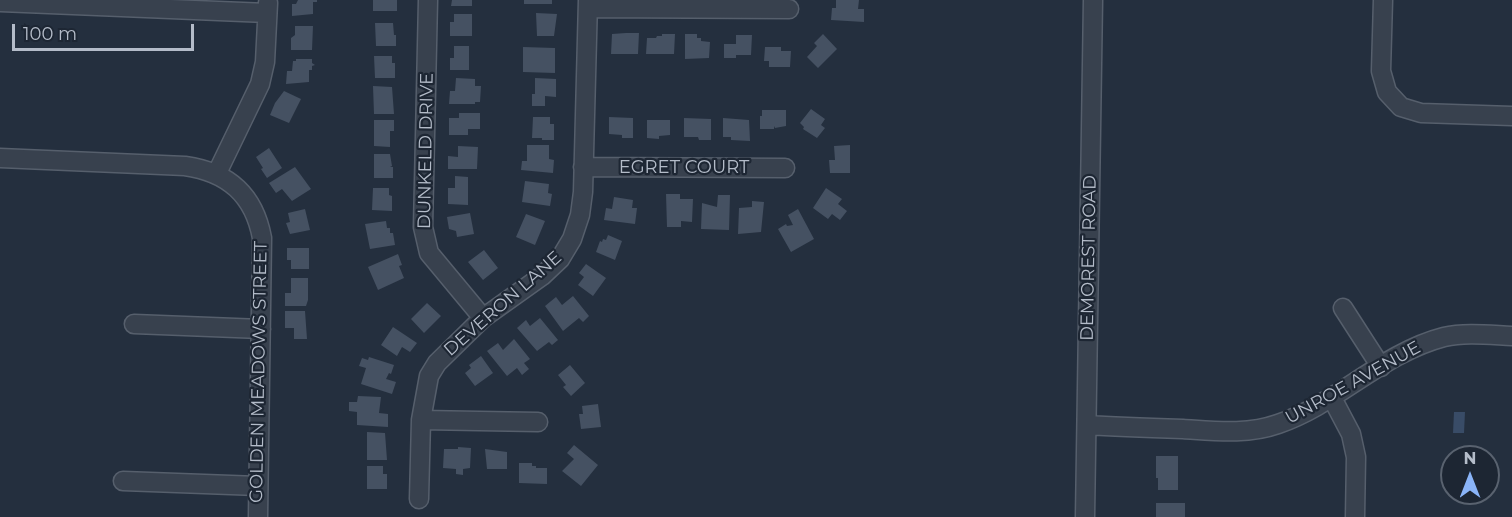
<!DOCTYPE html>
<style>
body{margin:0}
#map{position:relative;width:1512px;height:517px;overflow:hidden;background:#242f3e;font-family:Montserrat,sans-serif}
canvas{display:block}
.north{position:absolute;left:1440px;top:445px;width:60px;height:60px;box-sizing:border-box;background:#1d2633;border:2px solid #59626f;border-radius:50%;rotate:0deg;font-size:16px;font-weight:700;line-height:24px;text-align:center;color:#b4bcc9}
.north::after{content:'';display:block;margin:auto;width:21px;height:27px;background:#8ab4f8;clip-path:polygon(50% 0,100% 100%,50% 72%,0 100%)}
.scale{position:absolute;left:12px;top:24px;width:182px;height:27px;box-sizing:border-box;border:3px solid #b4bcc9;border-top:0;padding-left:8px;font-size:18px;line-height:21px;white-space:nowrap;color:#b4bcc9;-webkit-text-stroke:4px #1d2633;paint-order:stroke}
</style>
<div id="map">
<canvas width="1512" height="517"></canvas>
<div class="north">N</div>
<div class="scale">100 m</div>
</div>
<script>
const c = document.querySelector('canvas').getContext('2d');
c.lineJoin = 'round';
function fillPath(path, color) {
  c.fillStyle = color;
  c.fill(path, 'evenodd');
}
function strokePath(path, color, width, dash) {
  c.strokeStyle = color;
  c.lineWidth = width;
  c.lineCap = dash ? 'butt' : 'round';
  c.setLineDash(dash || []);
  c.stroke(path);
}
function write(font, color, halo, rows, align = 'center') {
  c.font = font + ' Montserrat,sans-serif';
  c.lineWidth = 4.5;
  c.setLineDash([]);
  c.textBaseline = 'middle';
  c.strokeStyle = halo;
  c.fillStyle = color;
  for (const [text, x, y, turn = 0] of rows) {
    c.save();
    c.translate(x, y);
    c.rotate((+turn || 0) * Math.PI / 180);
    c.textAlign = isNaN(turn) ? turn : align;
    if (halo) c.strokeText(text, 0, 0);
    c.fillText(text, 0, 0);
    c.restore();
  }
}
const water = new Path2D(`
 M1454,412H1465L1464,433H1453Z`);
const building = new Path2D(`
 M298,0H317V2H313V14L292,16V4H296Z
 M373,0H397V11H373Z
 M452,0H472V6H451Z
 M524,0H552V4H524Z
 M836,0H859L858,9H864V22L831,20L832,8H836Z
 M536,13L557,14L554,36H537Z
 M454,14H472V36H450V22H454Z
 M375,23H393L394,35H396V46H376Z
 M295,26H313L312,50H291V38L295,35Z
 M626,33H639L638,54H611L612,34Z
 M662,34H675L674,54H646L647,38H656L657,36H662Z
 M685,34H697V38H701V41L710,42L709,58L685,59Z
 M823,34L837,49L818,68L807,57L817,46L814,43Z
 M736,35H752L751,55H736V58H724V44H736Z
 M454,46H469V70H450V58H454Z
 M523,47L555,48V73L523,72Z
 M765,47H781V51H791L790,67H769V61H764Z
 M374,56H392V63H395V78H375Z
 M296,59H312V63L315,65L312,66V70H309V82L286,84L287,71H292L293,61H296Z
 M456,78L475,79V86H481L480,102H475V104H449L450,91H455Z
 M535,78L556,79V97L545,96V106H532V94H535Z
 M373,86L392,87L394,114H374Z
 M284,91L301,99L289,123L270,115L275,103Z
 M811,109L825,119L821,125L825,128L817,138L803,129L804,127L800,123Z
 M762,110H786V126L775,128L774,126V129H760V116H762Z
 M459,113H480V129H468V135H449V118H459Z
 M533,117H550V124H554V140H542V138H532Z
 M609,117L633,118V138H622V135L609,134Z
 M684,118L711,119V140H699L698,137H684Z
 M723,118L749,120L750,141L731,140V137H723Z
 M374,120H394V131H390V147L374,146Z
 M647,120H670V135L659,136V139L647,138Z
 M527,145H549V159L554,160L553,173L521,170L522,161H527Z
 M850,145V173H830L829,160H835L834,146Z
 M458,146L478,147L477,169H448V156L458,157Z
 M269,148L282,168L267,178L261,169L263,168L256,157Z
 M374,154H390L392,166L390,167H393V178H374Z
 M295,167L311,189L292,201L282,189L276,193L269,183Z
 M455,176L468,177V205L448,204V188H455Z
 M525,181L549,184L548,193L552,194L550,206L522,202Z
 M373,188H389V195L392,196V211L372,210Z
 M826,188L842,199L838,204L847,211L840,220L832,214L828,219L813,208Z
 M666,194H680V199H693L692,222L681,221V227H667Z
 M718,195H730L729,230L701,229L702,203L717,207Z
 M614,197L633,200L632,208H637L635,224L604,220L606,208L612,209Z
 M752,201L764,202L761,232L738,234L739,208L752,207Z
 M305,209L310,230L290,234L286,223L290,222L288,213Z
 M798,209L814,239L791,252L778,229L786,224L787,226L793,225L788,215Z
 M470,213L474,234L457,237L456,231L449,229L447,217Z
 M526,214L545,221L535,245L516,237Z
 M386,221L387,228H390V233H393L395,245L370,249L365,224Z
 M608,235L622,241L615,260L596,252L600,241L602,242L603,239L606,240Z
 M287,248H309V269H291V260H287Z
 M484,250L498,268L483,280L468,262Z
 M398,254L402,265L399,266L404,278L378,290L368,267Z
 M586,264L606,278L593,296L578,285L584,277L579,273Z
 M291,278H308V300L306,306H285V293H291Z
 M573,296L589,316L583,322L579,318L563,331L545,306L556,297L562,305Z
 M427,303L441,316L424,333L411,319Z
 M285,311H305L307,339H294V328H285Z
 M540,318L558,340L552,345L549,342L537,351L517,328L526,320L530,326Z
 M393,327L417,343L410,352L402,347L397,356L381,345Z
 M514,339L530,359L524,363L529,369L522,375L517,368L507,376L487,351L498,343L503,350Z
 M481,356L493,373L475,386L465,373L471,368L469,365Z
 M369,357L394,365L391,374L389,373L386,379L396,382L392,394L361,384L366,368L359,366L362,358L368,360Z
 M570,365L585,383L571,396L563,387L566,385L558,375Z
 M358,396L381,397L379,413L388,414V427L357,425V412L349,411V402H357Z
 M598,404L601,427L581,429L579,414H583L582,406Z
 M367,432L385,433L387,460H367Z
 M574,445L598,465L581,486L562,471L574,459L567,453Z
 M458,447L471,448L470,468L463,469V475L456,474V469L443,468L444,449H458Z
 M485,449L507,452V469H487Z
 M1156,456H1178V490H1158V478H1156Z
 M519,463H532V466H536V468H547V484L519,483Z
 M367,466H383V474H387V489H367Z
 M1156,503H1185V517H1156Z`);
const minor = new Path2D(`
 M428,0L423,227L429,253L483,318
 M1383,0L1381,71L1387,92L1401,107L1421,113L1512,116
 M0,2L267,13
 M588,8L789,9
 M0,158L185,166C228,172 254,195 262,238L258,517
 M583,167L785,168
 M217,173L260,84L265,62L268,3
 M1343,308L1381,367
 M134,324L261,329
 M1332,398L1351,434L1356,457L1355,517
 M421,420L538,422
 M1087,425C1119,427 1151,428 1183,429C1215,431 1247,435 1278,424C1337,404 1382,353 1444,337C1465,332 1490,335 1512,336
 M123,481L258,486
 M419,499L421,420L429,376L437,363L483,318L542,276L560,259L572,239L580,215L583,192L588,0
 M1085,517L1093,0`);
const streetNames = [
 ["DUNKELD DRIVE",426,151,-89],
 ["EGRET COURT",684,168],
 ["DEMOREST ROAD",1089,258,-89],
 ["DEVERON LANE",503,304,-41],
 ["GOLDEN MEADOWS STREET",259,372,-89],
 ["UNROE AVENUE",1353,383,-29]
];
fillPath(water, '#394c67');
fillPath(building, '#455162');
strokePath(minor, '#565f6c', 21);
strokePath(minor, '#38414e', 18);
write('18px', '#b4bcc9', '#1d2633', streetNames);
</script>
